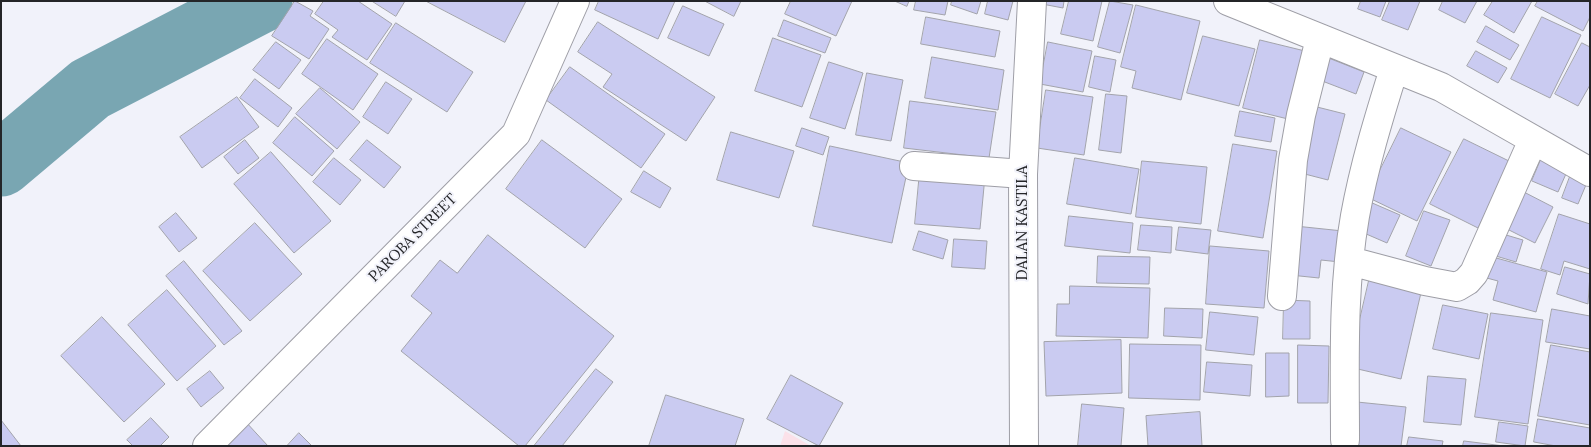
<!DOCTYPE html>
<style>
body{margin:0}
#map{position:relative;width:1591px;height:447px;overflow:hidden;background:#f1f2fa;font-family:Lora,serif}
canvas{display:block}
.frame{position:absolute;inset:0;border:2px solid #242528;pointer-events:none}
</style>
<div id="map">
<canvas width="1591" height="447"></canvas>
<div class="frame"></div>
</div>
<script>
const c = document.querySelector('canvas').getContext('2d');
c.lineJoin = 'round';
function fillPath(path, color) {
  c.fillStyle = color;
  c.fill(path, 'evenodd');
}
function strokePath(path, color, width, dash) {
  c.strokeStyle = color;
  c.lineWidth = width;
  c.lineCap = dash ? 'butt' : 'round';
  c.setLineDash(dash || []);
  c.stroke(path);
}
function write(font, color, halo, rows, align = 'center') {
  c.font = font + ' Lora,serif';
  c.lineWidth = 4;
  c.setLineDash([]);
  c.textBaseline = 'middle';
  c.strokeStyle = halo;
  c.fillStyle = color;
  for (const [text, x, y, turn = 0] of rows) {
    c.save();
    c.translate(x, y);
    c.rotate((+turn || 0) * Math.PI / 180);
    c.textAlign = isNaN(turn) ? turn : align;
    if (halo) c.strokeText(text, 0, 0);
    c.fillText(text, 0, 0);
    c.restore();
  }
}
const education = new Path2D(`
 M785,431L811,446H780Z`);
const river = new Path2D(`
 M1,164L90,89L260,1`);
const building = new Path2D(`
 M295,1L313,11L310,16L329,29L309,59L272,36Z
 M324,1H358L392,24L367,60L332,37L338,30L315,14Z
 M372,1H405L396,16Z
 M426,1H526L505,42Z
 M599,1H675L658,39L595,10Z
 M705,1H741L734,16Z
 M791,1H852L836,36L785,14Z
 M895,1H909L907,6Z
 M916,1H948L945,15L914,10Z
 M952,1H981L977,14L951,5Z
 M988,1H1013L1008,20L985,14Z
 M1042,1H1064L1063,8L1042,4Z
 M1069,1H1102L1093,41L1061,34Z
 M1110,1L1133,5L1120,53L1098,47Z
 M1361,1H1386L1380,17L1358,9Z
 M1390,1H1420L1408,30L1382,20Z
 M1443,1H1477L1465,23L1439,10Z
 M1493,1H1532L1514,33L1484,15Z
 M1538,1H1590V17L1583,31L1535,6Z
 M1136,5L1200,21L1181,100L1132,88L1136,71L1121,67Z
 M683,6L724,24L709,56L668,38Z
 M926,17L1000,31L995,57L921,44Z
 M1542,17L1581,35L1550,98L1511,79Z
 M784,20L831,38L825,53L778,36Z
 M598,22L715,97L686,141L603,87L612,74L578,52Z
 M396,23L473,72L447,112L370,63Z
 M1486,26L1519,45L1510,60L1477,42Z
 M1203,36L1255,49L1239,106L1187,93Z
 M773,38L821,55L802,107L755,91Z
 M327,39L378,74L353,110L302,74Z
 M1260,40L1305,51L1288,119L1243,108Z
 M276,42L301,60L279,89L253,70Z
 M1048,42L1092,51L1083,92L1040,84Z
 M1582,43L1590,47V85L1578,106L1555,94Z
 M1476,51L1507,68L1498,83L1467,66Z
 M1095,56L1116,60L1110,92L1089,87Z
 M932,57L1004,70L998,110L925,98Z
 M1326,57L1364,72L1356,94L1317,79Z
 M829,62L863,73L845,129L810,118Z
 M570,67L665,134L641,168L546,100Z
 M867,73L903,80L891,141L856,135Z
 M255,79L292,108L278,127L240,98Z
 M386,82L412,99L388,134L363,117Z
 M320,88L360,122L337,149L296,114Z
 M1046,90L1093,97L1084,155L1037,148Z
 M1106,94L1127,96L1121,153L1099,150Z
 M237,97L259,127L202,168L180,137Z
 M910,101L996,112L989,158L904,148Z
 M1313,106L1345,114L1328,180L1297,172Z
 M1240,111L1275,118L1271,142L1235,136Z
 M295,117L334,151L312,176L273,143Z
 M802,128L829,137L823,155L796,146Z
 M1401,128L1451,152L1417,221L1367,197Z
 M731,132L794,151L779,198L717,180Z
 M1464,139L1511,162L1478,228L1430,204Z
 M245,140L259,158L238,174L224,157Z
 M367,140L401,167L384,188L350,160Z
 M542,140L622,199L585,248L506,189Z
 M1233,144L1277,151L1263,238L1218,231Z
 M830,146L909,163L892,243L813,226Z
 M271,152L331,221L294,253L234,184Z
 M1543,155L1569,167L1558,192L1532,181Z
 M334,158L361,180L340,205L313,182Z
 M1075,158L1139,169L1131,214L1067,204Z
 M1142,161L1207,167L1201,224L1136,217Z
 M644,171L671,188L660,208L631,192Z
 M920,171L985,176L980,229L915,224Z
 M1571,174L1588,180L1578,204L1562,198Z
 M1518,189L1553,207L1535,243L1499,225Z
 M1370,202L1400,215L1387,243L1357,230Z
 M1424,211L1450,220L1431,266L1406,256Z
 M176,213L197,238L179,252L159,227Z
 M1559,214L1590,224V269L1564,261L1560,275L1541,269Z
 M1069,216L1133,223L1130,253L1065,246Z
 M255,223L302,274L250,321L203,271Z
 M1141,225L1172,227L1171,253L1138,250Z
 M1295,226L1343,231L1340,262L1321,260L1319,278L1290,275Z
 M1179,227L1211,230L1208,254L1176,250Z
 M919,231L948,240L943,259L913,250Z
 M1496,232L1523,240L1516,262L1489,254Z
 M488,235L614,336L525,446H519L401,351L432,313L411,296L440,260L457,273Z
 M954,239L987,241L985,269L952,267Z
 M1210,246L1269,251L1264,308L1206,304Z
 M1098,256L1150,257L1149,284L1097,283Z
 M1489,256L1547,272L1536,312L1493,300L1498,281L1483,277Z
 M184,261L242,331L224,345L166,276Z
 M1565,267L1590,274L1588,304L1557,294Z
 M1371,272L1423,284L1401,379L1349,367Z
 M1070,286L1150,288L1148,338L1056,336L1057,304H1069Z
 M167,290L216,346L177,381L128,325Z
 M1284,300L1310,301V339H1283Z
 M1443,305L1488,314L1479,359L1433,349Z
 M1165,308L1203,309L1202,338L1164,336Z
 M1552,309L1590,316V349L1546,342Z
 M1210,312L1258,317L1254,355L1206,350Z
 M1491,313L1543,320L1528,424L1475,417Z
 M102,317L165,384L124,422L61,356Z
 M1121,340L1122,393L1046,396L1044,342Z
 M1130,344L1201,345L1200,400L1129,398Z
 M1298,345L1329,346L1328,403H1298Z
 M1551,345L1590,352V425L1538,416Z
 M1266,353H1289V396L1266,397Z
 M1207,362L1252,365L1250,396L1204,392Z
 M596,369L613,382L562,446H534Z
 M210,371L224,388L201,407L187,389Z
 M791,375L843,403L819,446L767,419Z
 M1428,376L1466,379L1461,425L1424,422Z
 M666,395L744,419L735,446H649Z
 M1357,402L1406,407L1401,446H1351Z
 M1082,404L1124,408L1121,446H1078Z
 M1200,412L1202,446H1148L1146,416Z
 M151,418L169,437L160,446H133L127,440Z
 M1538,419L1590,428V446H1556L1534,442Z
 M1,420L21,446H1Z
 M245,421L268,446H219Z
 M1499,422L1528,426L1525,446L1496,442Z
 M299,433L312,446H287Z
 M1409,437L1443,441L1442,446H1407Z
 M1464,441L1504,446H1463Z`);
const minor = new Path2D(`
 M1228,1L1441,87L1590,172
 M914,166L1023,174
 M1350,261L1425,281L1457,287L1467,281L1474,273L1533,140
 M1282,296L1293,160L1301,115L1320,39
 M1345,440C1345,366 1342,289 1355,216C1364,166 1379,117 1394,69
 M207,446L516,134L575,1
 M1024,446L1023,174L1032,1`);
const streetNames = [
 ["DALAN KASTILA",1023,223,-90],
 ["PAROBA STREET",413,238,-45]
];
fillPath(education, '#fbe1e9');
strokePath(river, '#79a6b2', 65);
fillPath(building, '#cacbf1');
strokePath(building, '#a2a3ab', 1);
strokePath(minor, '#9e9ea6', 30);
strokePath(minor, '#fff', 28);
write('15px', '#242528', '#f1f2fa', streetNames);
</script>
